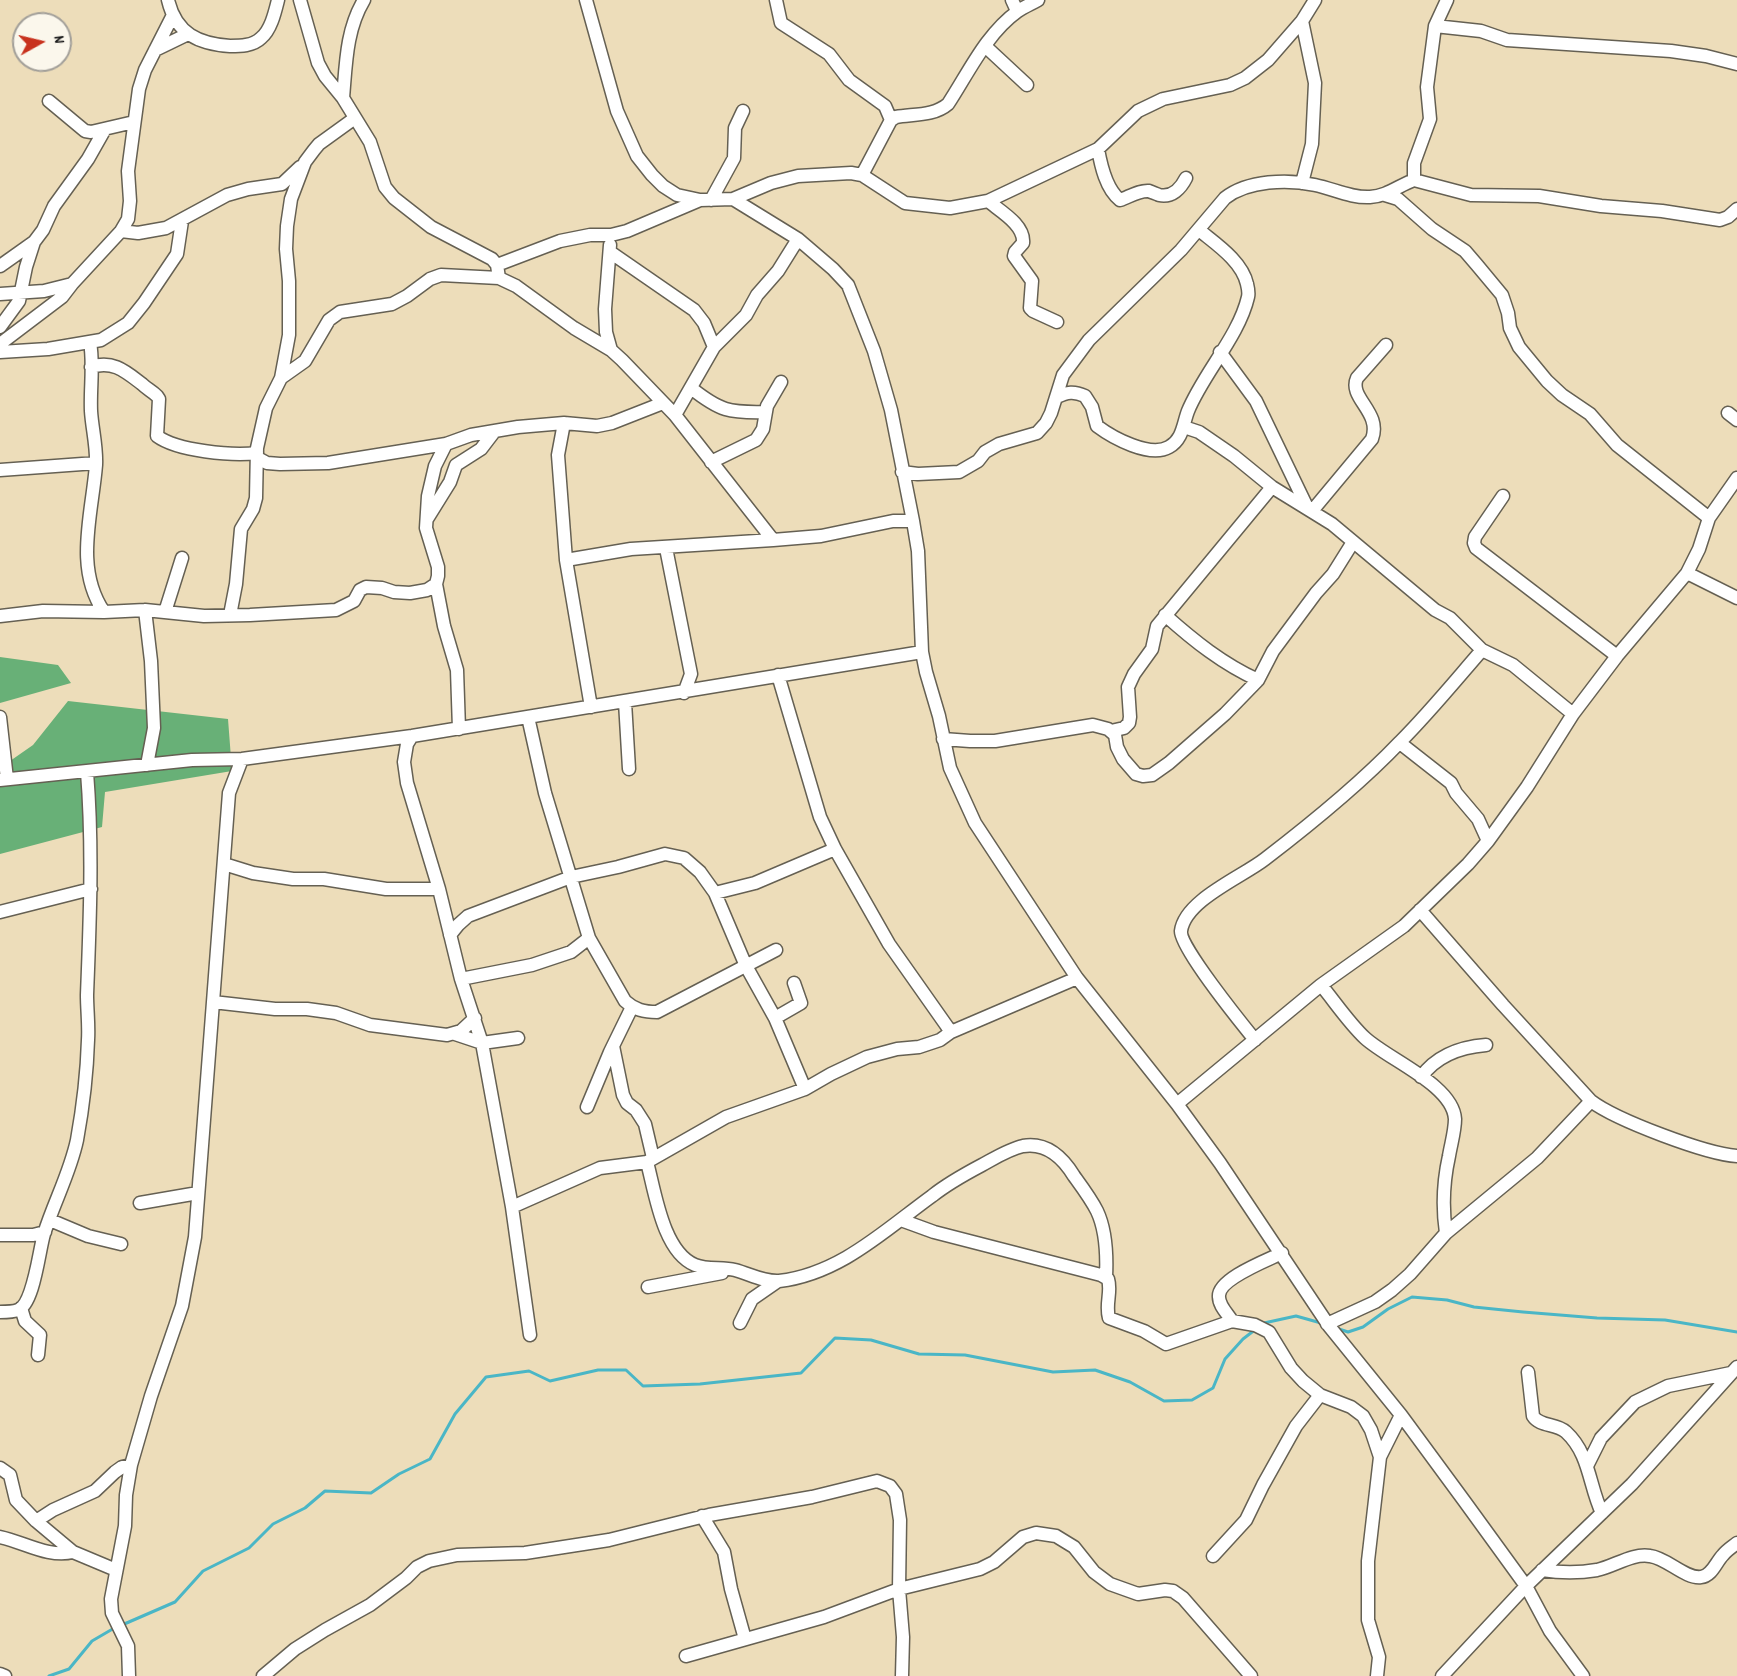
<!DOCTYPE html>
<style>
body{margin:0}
#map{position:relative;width:1737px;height:1676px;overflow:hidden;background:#edddba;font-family:Dekko,sans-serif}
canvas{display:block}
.north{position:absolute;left:12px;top:12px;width:60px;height:60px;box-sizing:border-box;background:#fbf7ec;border:2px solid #a29f99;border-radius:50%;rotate:82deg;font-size:16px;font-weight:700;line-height:24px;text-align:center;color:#1c1c1c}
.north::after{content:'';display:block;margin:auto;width:21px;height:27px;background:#c8321e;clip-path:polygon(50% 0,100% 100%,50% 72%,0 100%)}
</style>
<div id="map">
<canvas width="1737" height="1676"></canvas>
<div class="north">N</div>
</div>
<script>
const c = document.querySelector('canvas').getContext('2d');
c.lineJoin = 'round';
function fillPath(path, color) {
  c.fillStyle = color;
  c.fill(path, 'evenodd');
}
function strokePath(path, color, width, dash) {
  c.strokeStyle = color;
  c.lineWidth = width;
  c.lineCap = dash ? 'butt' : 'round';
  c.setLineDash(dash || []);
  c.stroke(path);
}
const forest = new Path2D(`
 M0,657L58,665L71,683L0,703Z
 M68,701L228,719L232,771L105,792L102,827L0,854V768L33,745Z`);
const stream = new Path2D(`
 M1261,1325L1264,1323L1296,1316L1321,1323
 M1336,1328L1348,1332L1363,1327L1388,1309L1412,1297L1447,1300L1474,1307L1523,1312L1597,1318L1665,1320L1737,1332
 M122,1625L175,1602L203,1571L249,1548L273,1524L305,1508L325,1491L371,1493L399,1474L430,1459L455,1414L486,1377L529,1371L550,1381L598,1370H626L643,1386L700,1384L801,1373L835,1338L871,1340L919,1354L965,1355L1053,1372L1095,1370L1130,1382L1164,1401L1192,1400L1213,1388L1225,1359L1243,1339L1256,1329
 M49,1676L69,1669L92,1641L116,1627`);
const minor = new Path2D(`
 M168,0C176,34 199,44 230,46C240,46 253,46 261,38C271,30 275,12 278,0
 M300,0L318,63L325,76L343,98L370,142L385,187L394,198L431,227L492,259L497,265L499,278
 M586,0L617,111L637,156L652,175L663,186L677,195L700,200L733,199L798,239L833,269L848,285L874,351L891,410L913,521L918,551L922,652L926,672L939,716L950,768L975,823L1077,978L1177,1104L1220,1163L1329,1326L1401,1415L1465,1502L1526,1586L1550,1631L1583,1676
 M776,0L781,23L829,54L849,80L885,106L891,120
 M1012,0L1017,11
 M1435,26L1481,31L1507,40L1671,51L1706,56L1737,64
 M985,46L1027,85
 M155,50L188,34
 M343,98C346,64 346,30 364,0
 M49,101L85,131L91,132L134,122
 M1098,149C1101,166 1106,189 1120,200C1129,197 1139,190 1149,191C1151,192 1157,194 1159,195C1172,198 1181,188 1186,178
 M862,175L891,120L896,117C914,114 934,116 948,104C969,72 986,34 1018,11C1024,7 1031,4 1038,0
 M1414,180V163L1430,119L1427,87L1435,26L1447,0
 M1302,183L1312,144L1315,83L1302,21
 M1385,195L1398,199L1432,229L1465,251L1477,265L1502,295L1508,313L1510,328L1519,347L1547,381L1562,395L1590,414L1617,445L1709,518
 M733,199L771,183L798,176L851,173L862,175L905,203L950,208L988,201L1098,149L1138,111L1163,99L1230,85L1245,78L1268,60L1302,21L1315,0
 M711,200L734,158L735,128L743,111
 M988,201C1000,211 1025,225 1023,243L1015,252L1014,256L1032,281L1030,308L1033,311L1057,322
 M121,231L138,233L166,228L227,195L248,189L282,184L300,167
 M610,245L605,309L606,332L611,350
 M610,252L694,310L704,323L714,347
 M497,265L560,241L590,235H611L627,231L700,200
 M0,266L34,242L43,230L54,206L88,159L105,129
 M0,294L44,291L72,284L121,231L128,219L130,201L128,171L139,89L145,70L173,15
 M0,327L19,301L26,267L34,242
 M90,342C94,364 90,388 91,411C92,428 97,447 96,465C92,515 74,568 104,612
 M0,344L62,297L72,284
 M0,352L48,349L101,340L128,323L144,303L177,254L182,221
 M1220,352L1256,401L1307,507
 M91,367C113,360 125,371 142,384C147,389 152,391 157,396L159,399L157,436C177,451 232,456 257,453
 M281,378L305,361L329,320L340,312L392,304L407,296L430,279L441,275L499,278L516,286L574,328L611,350L622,360L675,415L773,540L821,536L893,521H913
 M691,388C720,411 729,413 766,412
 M1057,397C1067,392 1074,391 1085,396L1092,407L1097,426C1113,438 1150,458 1169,447C1183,439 1183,424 1188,411C1203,374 1239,336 1248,297C1249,293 1248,288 1247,284C1242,261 1216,244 1199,230
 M1728,413L1737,420
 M675,415L714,347L746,315L757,295L778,271L798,239
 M564,423L558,455L566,560L591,707
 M1184,427L1199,432L1234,456L1272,487L1332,524L1435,610L1450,618L1482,650L1513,665L1573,714
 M256,457L267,463L280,464L328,463L446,444L471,435L518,427L564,423L597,426L612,423L663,403
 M711,462L756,440L763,429L767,406L781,382
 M0,470L96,463
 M902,472L918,474L959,472L978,461L985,452L999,444L1037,433L1046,423L1051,413L1063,375L1089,340L1181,250L1225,198C1248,180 1288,179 1315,185C1334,189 1351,198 1370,197C1387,196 1398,186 1414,180L1471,195L1539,196L1601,206L1662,211L1720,220L1728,217L1737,209
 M1503,496L1475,537L1474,543L1476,548L1617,656
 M1312,511L1372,439C1382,412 1348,398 1357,378L1386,345
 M427,519L450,482L456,465L481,449L494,432
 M666,548L691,674L684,693
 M566,560L631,549L773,540
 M1687,573L1737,598
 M436,584L444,626L457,670L459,729
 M145,610L151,661L154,728L147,765
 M165,612L182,558
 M230,615L236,584L241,529L253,509L256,498L257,448L266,408L281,378L289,335V281L286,249L287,226L291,199L305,162L314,150L319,144L355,118
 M1165,615C1194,641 1223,664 1258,680
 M0,616L43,611L104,612L145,610L204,616L250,615L336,610L354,601L360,590L366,587L382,588L394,592L410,593L427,590L436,584L438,576V567L426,528L428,496L435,466L446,444
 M778,675L820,817L835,849L889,944L951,1032
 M625,702L629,769
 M0,717L7,779
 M1111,731L1124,728L1129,723L1130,717L1128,687L1134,674L1152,649L1157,626L1272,487
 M412,736L407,744L404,762L407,783L439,889L461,979L482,1043L512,1207L530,1335
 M943,739L970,741H995L1093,725L1108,729L1115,735L1117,747L1123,759L1136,774L1143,776L1152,775L1169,763L1225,714L1258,680L1273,651L1316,593L1333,574L1353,542
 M1400,743L1451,783L1456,793L1478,819L1488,841
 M0,780L192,760L242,759L412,736L922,652
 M224,864L253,873L293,879H324L386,889H439
 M715,893L755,883L835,849
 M1420,910L1503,1005L1591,1101C1616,1120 1706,1154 1737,1156
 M0,912L91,889
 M450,935L458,925L468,916L571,877L618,867L665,854L684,858L700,872L715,893L746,966L775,1018L805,1089
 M589,938L625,1001C635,1010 644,1012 657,1012L776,950
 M461,979L532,965L571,952L589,938L545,793L528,717
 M1321,985C1335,1002 1349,1023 1365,1038C1389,1060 1453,1085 1455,1119C1455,1131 1451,1144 1449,1156C1443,1183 1442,1206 1446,1233
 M213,1002L275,1009H307L336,1013L370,1025L447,1035L461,1031L475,1018
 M775,1018L801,1003L794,983
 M455,1034L482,1043L518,1038
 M1255,1040C1242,1024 1179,946 1181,931C1185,900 1242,877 1265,859C1312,823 1359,785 1400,742C1429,713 1455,681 1482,650
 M613,1046L623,1095L627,1103L636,1110L645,1124L653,1158
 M1421,1077C1437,1055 1460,1047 1486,1045
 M1177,1104L1321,985L1404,926L1468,864L1488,841L1527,787L1573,714L1617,656L1687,573L1699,549L1709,518L1737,478
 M587,1107L610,1052L632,1007
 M647,1162C655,1192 663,1252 695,1265C707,1270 722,1267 735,1270C750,1274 763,1282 779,1281C840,1274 885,1230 932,1196C947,1184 965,1174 982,1165C995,1158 1009,1149 1023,1146C1047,1142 1063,1158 1074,1176C1082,1187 1091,1199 1097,1211C1106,1230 1107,1256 1106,1277
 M140,1203L198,1193
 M512,1207L600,1168L647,1162L726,1117L805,1089L831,1074L867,1057L897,1049L919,1047L940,1040L951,1032L1077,978
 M50,1220L88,1236L121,1244
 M901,1220L934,1232L1101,1275L1108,1279C1112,1292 1105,1304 1109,1318L1144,1331L1166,1344L1232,1321L1255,1325L1269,1332L1291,1368L1303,1381L1320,1395L1351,1407L1363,1416L1371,1430L1380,1457
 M0,1235H33L45,1232
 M648,1287L722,1273
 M21,1308L25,1321L40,1335L38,1355
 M0,1312C5,1312 13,1312 18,1310C34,1304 39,1250 44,1234C54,1202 70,1173 77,1140C83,1107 87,1073 88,1040C89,1025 87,1010 87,995C90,920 93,846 87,772
 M1232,1321C1228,1314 1219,1306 1219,1297C1217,1279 1268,1260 1282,1253
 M740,1323L752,1299L778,1281
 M1327,1324L1375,1302L1392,1290L1410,1274L1446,1233L1537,1158L1591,1101
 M1528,1372L1533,1416C1540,1427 1556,1423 1566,1432C1590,1454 1589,1486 1602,1513
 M1587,1466L1601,1438L1635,1402L1668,1386L1731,1373
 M0,1468L10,1475L16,1500L36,1521L73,1552L116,1570
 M702,1516L724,1552L731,1589L745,1639
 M36,1521L53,1510L95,1491L115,1472L122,1467L131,1465
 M0,1537C24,1542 48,1558 73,1552
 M1213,1556L1246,1520L1263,1485L1296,1426L1320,1395
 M1542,1570C1560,1573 1580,1573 1597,1570C1615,1566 1632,1553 1650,1556C1667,1558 1685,1579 1701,1577C1712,1576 1716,1562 1723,1555C1727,1550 1732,1547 1737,1543
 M686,1656L824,1617L899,1589L980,1569L994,1562L1023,1537L1036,1533L1056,1536L1074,1547L1094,1572L1110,1584L1138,1594L1165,1590L1173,1591L1183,1598L1251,1676
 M0,1674L5,1676
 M129,1676L128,1646L112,1613L111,1599L125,1526L126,1495L131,1465L151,1396L182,1306L195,1237L229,793L242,759
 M263,1676L295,1649L325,1630L370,1605L406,1578L417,1567L429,1561L457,1555L525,1553L609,1540L709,1515L812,1497L877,1481L890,1486L896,1494L900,1520L899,1589L903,1637L902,1676
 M1377,1676L1379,1657L1368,1620V1561L1380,1457L1401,1415
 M1442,1676L1526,1586L1632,1484L1737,1367`);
fillPath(forest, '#68b077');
strokePath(stream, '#4ab6c6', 3);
strokePath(minor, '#656053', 15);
strokePath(minor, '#fff', 12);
</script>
